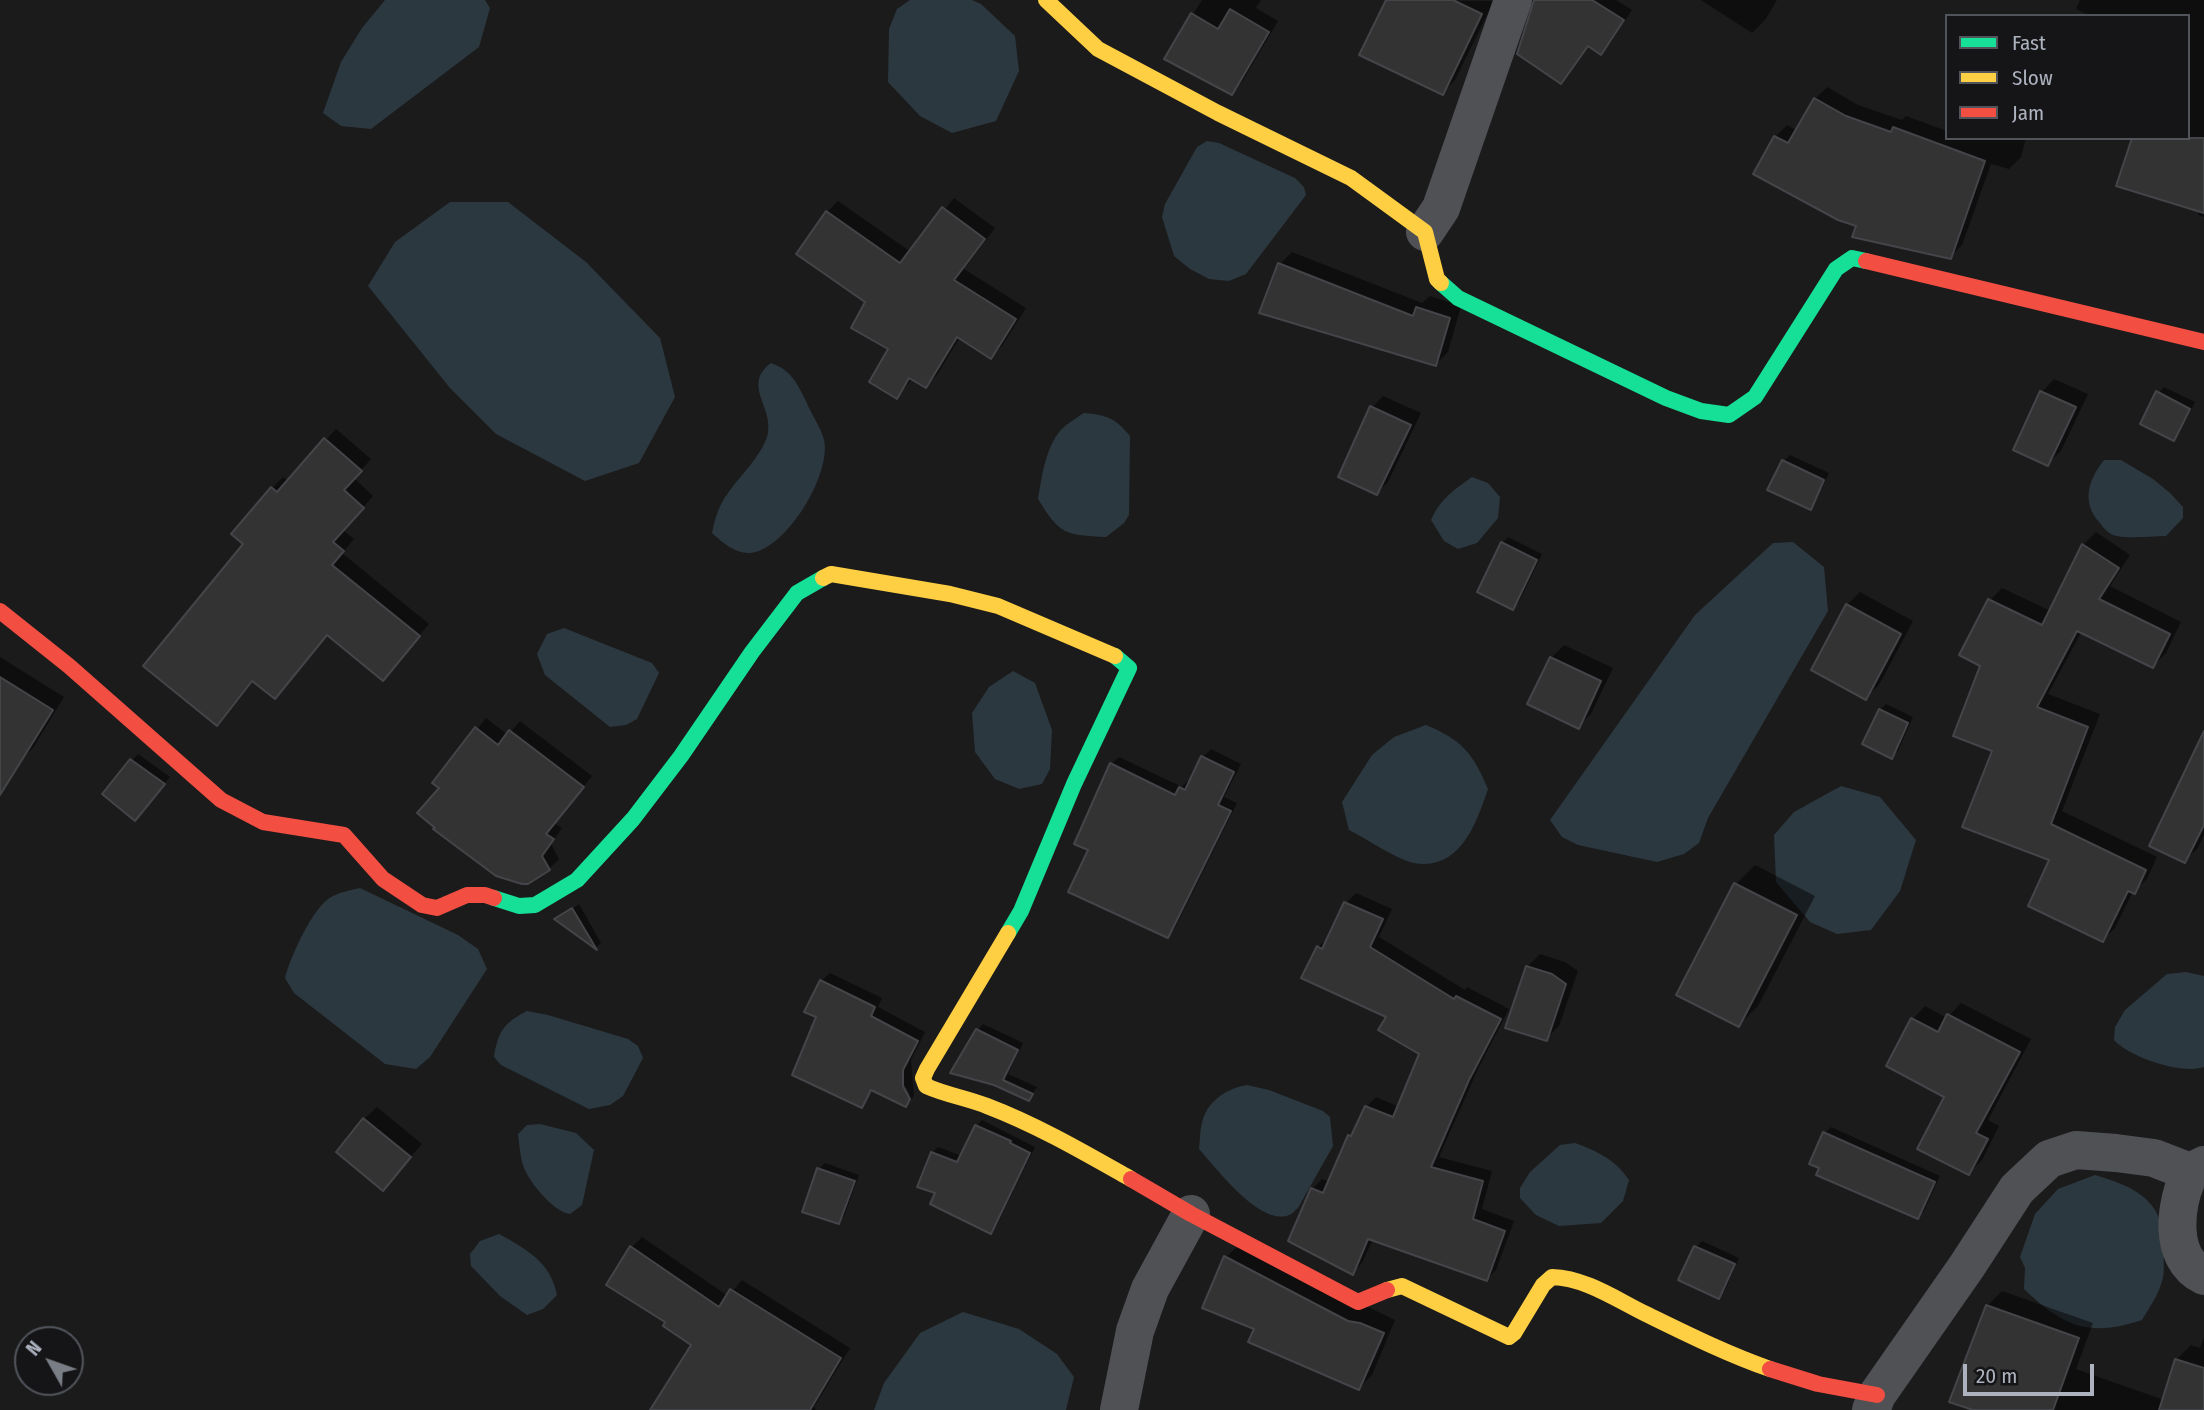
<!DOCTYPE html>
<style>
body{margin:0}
#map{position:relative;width:2204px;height:1410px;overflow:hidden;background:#1b1b1c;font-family:"Fira Sans Condensed",sans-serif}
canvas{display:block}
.legend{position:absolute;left:1945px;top:14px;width:245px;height:126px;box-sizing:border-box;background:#151518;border:2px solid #51545a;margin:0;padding:9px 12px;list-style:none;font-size:21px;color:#acb2be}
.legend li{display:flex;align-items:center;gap:14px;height:35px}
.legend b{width:35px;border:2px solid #51545a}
.north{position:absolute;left:14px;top:1326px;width:70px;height:70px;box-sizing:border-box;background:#151518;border:2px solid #51545a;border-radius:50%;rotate:310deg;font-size:19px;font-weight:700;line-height:28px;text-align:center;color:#acb2be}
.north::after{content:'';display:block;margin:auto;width:24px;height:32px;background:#797d85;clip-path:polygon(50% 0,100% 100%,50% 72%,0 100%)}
.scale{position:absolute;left:1963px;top:1364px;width:131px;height:32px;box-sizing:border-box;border:4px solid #acb2be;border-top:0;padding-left:9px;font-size:21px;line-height:24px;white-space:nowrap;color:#acb2be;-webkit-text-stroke:5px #151518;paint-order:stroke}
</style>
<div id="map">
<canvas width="2204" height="1410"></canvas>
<ul class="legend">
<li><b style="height:9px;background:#16e098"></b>Fast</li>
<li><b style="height:9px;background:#ffcf43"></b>Slow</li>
<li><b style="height:9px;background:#f24e42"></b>Jam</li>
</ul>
<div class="north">N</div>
<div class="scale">20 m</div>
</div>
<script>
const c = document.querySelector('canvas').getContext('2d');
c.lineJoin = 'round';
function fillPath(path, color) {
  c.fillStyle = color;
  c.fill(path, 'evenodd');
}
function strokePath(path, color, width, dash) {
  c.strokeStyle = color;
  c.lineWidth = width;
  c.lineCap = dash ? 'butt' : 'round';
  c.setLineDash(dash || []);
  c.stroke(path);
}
const water = new Path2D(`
 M385,0H485L490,8L479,47L371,129L341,126L323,113L341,62L362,28Z
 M910,0H972L981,4L1015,36L1019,71L996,121L952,133L920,116L888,82L889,29L897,9Z
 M1207,141L1219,143L1295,178L1304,187L1306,195L1246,274L1229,281L1209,279L1190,269L1174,256L1162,217L1165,204L1197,147Z
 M450,202H508L586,262L660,338L675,397L639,463L585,481L496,434L450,388L368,286L395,242Z
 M771,363C791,370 797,383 806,401C811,414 821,427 824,440C832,474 785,552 749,553C734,553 722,542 712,533C715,518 719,505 728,493C740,476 764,453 768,433C773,406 742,385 771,363Z
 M1084,413C1107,415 1115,418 1130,436L1129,515L1124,523L1106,537C1065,535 1060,535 1038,499C1042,476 1046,442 1065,426C1071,421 1078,417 1084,413Z
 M2104,460H2121L2153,479L2170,493L2183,507V518L2166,536C2151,536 2132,539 2117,536C2110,535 2104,529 2100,523C2081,503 2088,480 2104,460Z
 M1472,477L1488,483L1500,497L1498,518L1477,543L1458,549L1444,541L1431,520C1439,500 1455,489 1472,477Z
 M1793,542L1824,567L1828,611L1708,818L1699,843L1684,854L1657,862L1578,845L1562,837L1550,820L1695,615L1773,543Z
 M564,628L652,663L659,673L637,719L626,725L610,727L545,675L537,654L547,634Z
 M1013,671L1035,683L1052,730L1050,769L1042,784L1019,789L995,779L975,752L972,713L989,687Z
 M1426,725C1462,740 1473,753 1488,789C1476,824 1460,871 1414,863C1398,860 1365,838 1349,830L1342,802L1372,755L1394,737Z
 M1841,786L1880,797L1916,840L1900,891L1871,930L1837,934L1810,922L1776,882L1774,835L1794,812Z
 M360,888L458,935L478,949L487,969L430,1057L416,1069L385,1064L294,993L285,978C290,958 313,905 333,896C341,892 351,890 360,888Z
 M2186,972L2204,976V1067C2182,1075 2129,1057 2114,1040L2115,1027L2125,1010L2167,974Z
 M527,1011L548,1015L628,1039L638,1046L643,1058L623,1096L610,1105L589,1109L501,1065L494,1057C498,1031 504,1023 527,1011Z
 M1247,1085L1269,1090L1323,1111L1330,1117L1333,1146L1298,1208C1295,1210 1293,1214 1289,1215C1261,1227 1216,1168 1199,1149C1200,1140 1200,1128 1203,1119C1209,1100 1228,1088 1247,1085Z
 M540,1124L576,1133L594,1150L582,1205L570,1214C553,1212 526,1179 522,1162C520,1153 519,1143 518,1134L527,1125Z
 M1575,1143C1597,1151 1616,1160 1629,1180L1623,1201L1601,1223L1559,1226L1536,1215L1520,1198V1188L1530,1172L1560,1145Z
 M2095,1175C2139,1188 2166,1202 2164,1253C2163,1262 2165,1273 2162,1281C2159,1294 2149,1308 2142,1320C2088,1338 2063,1326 2024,1289L2025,1268L2020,1257L2035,1214L2058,1189Z
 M499,1234C526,1249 551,1262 557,1295L543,1309L527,1315L500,1296L471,1266L470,1254L480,1241Z
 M963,1312L1019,1329L1057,1354L1074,1377L1066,1410H874L884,1383L920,1333Z`);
const shadow = new Path2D(`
 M1202,0H1261L1256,8L1278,21L1242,82L1232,93L1166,58Z
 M1388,0L1494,1L1455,80L1443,93Z
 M1536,0H1616L1632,10L1610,43L1601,53L1589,45L1561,82Z
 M1701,0H1777L1765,20L1752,33Z
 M2080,0H2204V217L2198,215L2200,210L2188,138V16H2090L2076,9Z
 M1827,87L1858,105L1902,120L1906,116L1947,131V138H2026L2021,157L2009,169L1991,164L1962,245L1950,257L1858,225L1775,137L1787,125L1797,130L1815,99Z
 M954,198L995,228L964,269L1026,308L1002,346L991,357L960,337L937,375L926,386L913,378L897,397L891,348L868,301L798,253L827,212L838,201L911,252Z
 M1292,252L1422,303L1430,296L1461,306L1448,352L1436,364L1280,264Z
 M2054,379L2088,394L2061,451L2048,464L2042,392Z
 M2164,387L2195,402L2179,432L2173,438L2158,393Z
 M1383,396L1421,413L1388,482L1377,493L1372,408Z
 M336,429L371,459L354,478L373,496L343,530L354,539L342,553L429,624L383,678L329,634L275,697L254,680L217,723L245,544L272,488L283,477L288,481Z
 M1790,455L1829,473L1816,501L1810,507L1784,461Z
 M2096,532L2130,555L2110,586L2181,622L2166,653L2153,666L2082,631L2048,694L2100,714L2062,811L2157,857L2147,879L2133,891L2115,928L2103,940L2052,859L1994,750L1983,666L1990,600L2002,588L2051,611L2083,545Z
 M1508,537L1542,554L1519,602L1513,608L1502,543Z
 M1860,592L1913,621L1879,685L1866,697L1847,605Z
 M1564,645L1613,668L1591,714L1578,727L1551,658Z
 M0,657L64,697L33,748L20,760L0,748Z
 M1886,704L1913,717L1898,751L1892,757L1880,710Z
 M486,718L508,735L520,721L592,776L554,823L562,828L551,844L559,859L549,869L435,783Z
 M1211,749L1241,764L1224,797L1237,803L1175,928L1168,936L1090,849L1111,764L1119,757L1182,787L1188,780L1191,782L1203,757Z
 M138,754L170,777L141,812L104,793Z
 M2204,770V835L2198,848L2185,860Z
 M1755,865L1815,896L1758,1006L1739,1025L1736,884Z
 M1356,893L1392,909L1379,937L1465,990L1467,987L1509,1009L1478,1069L1439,1157L1492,1171L1482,1209L1514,1221L1496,1270L1487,1279L1373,1239L1362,1263L1353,1273L1312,1189L1322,1179L1330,1182L1349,1136L1357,1128L1366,1107L1376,1097L1399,1107L1421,1054L1388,1016L1318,947L1329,938L1346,903Z
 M579,904L601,943L596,948L557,919Z
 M1540,954L1565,962L1578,971L1559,1026L1546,1039L1527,967Z
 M830,973L882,998L878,1007L925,1032L911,1060L914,1096L906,1105L874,1089L861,1105L818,1017L821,981ZM900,1077L910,1095H906Z
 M1961,1003L2031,1039L1988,1120L1999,1126L1982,1160L1969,1173L1946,1096L1888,1066L1913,1019L1925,1006L1947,1018Z
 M983,1024L1023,1043L1008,1074L1037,1087L1029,1099L994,1083L977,1031Z
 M377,1107L422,1144L383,1189L364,1119Z
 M982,1120L1035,1147L997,1225L991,1231L938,1192L932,1153L938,1147L962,1156L976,1126Z
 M1831,1127L1940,1176L1924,1211L1918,1217L1825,1133Z
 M825,1163L859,1175L844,1216L838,1222L819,1169Z
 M642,1237L728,1296L742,1280L850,1348L814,1407L816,1410H661L694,1345L667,1322L632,1247Z
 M1702,1241L1739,1258L1725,1290L1719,1296L1696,1247Z
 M1239,1245L1395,1320L1372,1375L1359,1388L1256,1328L1226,1257Z
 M2002,1291L2093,1323L2076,1369L2164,1400L2176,1360L2191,1345L2200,1348L2204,1337V1410H1978L1987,1306Z`);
const building = new Path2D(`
 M1386,0H1453L1482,14L1443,95L1359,55Z
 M1534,0H1592L1624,20L1601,55L1588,46L1561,84L1517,54Z
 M1230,9L1269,32L1232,95L1164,59L1191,13L1218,29Z
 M1814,98L1846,116L1891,132L1893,127L1985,161L1951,259L1852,237L1856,226L1838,220L1753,174L1774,136L1788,143Z
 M2132,138H2204V213L2116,186Z
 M942,207L985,239L954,280L1016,319L991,359L957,337L926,388L909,378L897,399L869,382L888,349L851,328L865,302L796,254L826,211L900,263Z
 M1278,263L1413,316L1416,307L1450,318L1436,366L1259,313Z
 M2040,391L2076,407L2048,466L2013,450Z
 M2156,391L2190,409L2174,441L2140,424Z
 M1370,406L1411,425L1377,495L1338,477Z
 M324,438L362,471L344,490L364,508L333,542L344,551L332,565L420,636L383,681L327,635L275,699L252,681L217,726L143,666L243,544L231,534L271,487L277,492Z
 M1782,460L1824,480L1811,510L1767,490Z
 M1501,542L1537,560L1513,610L1477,592Z
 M2082,544L2119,568L2099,599L2170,634L2153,668L2077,631L2037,707L2088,727L2051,824L2146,870L2135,894L2128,891L2103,942L2028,906L2049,860L1962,827L1992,751L1953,736L1980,666L1959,655L1988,599L2042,625Z
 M1846,604L1901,634L1866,700L1811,670Z
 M1550,657L1601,681L1579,729L1527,704Z
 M0,677L53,710L0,795Z
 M1879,709L1908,723L1892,759L1862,744Z
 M475,727L498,745L509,730L584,787L546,834L554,839L542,856L550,870L528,884H522L496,876L433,829L435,828L417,813L439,788L432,783Z
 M2204,731V825L2185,863L2149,846Z
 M1201,756L1234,772L1218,805L1231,811L1168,938L1068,892L1088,850L1074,844L1110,763L1175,795L1179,787L1185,790Z
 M130,759L165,784L135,821L102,794Z
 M1734,883L1797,915L1739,1027L1676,995Z
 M1344,902L1383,919L1370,947L1454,999L1456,996L1501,1019L1469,1080L1431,1167L1483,1181L1473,1219L1505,1231L1487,1281L1368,1239L1353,1275L1288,1241L1311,1188L1323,1193L1348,1135L1351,1136L1365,1106L1393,1117L1419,1054L1378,1030L1386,1017L1301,978L1317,946L1322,949Z
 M572,908L597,950L554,919Z
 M1526,966L1552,974L1566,984L1547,1041L1505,1028Z
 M820,980L875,1007L871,1016L918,1041L903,1070V1086L910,1099L906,1107L871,1090L862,1108L792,1075L816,1017L804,1012Z
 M1947,1014L2020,1052L1976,1133L1988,1139L1969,1175L1917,1149L1944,1097L1886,1066L1911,1018L1938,1032Z
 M976,1029L1018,1050L1003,1080L1033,1094L1029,1101L994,1085L950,1073Z
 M363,1118L411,1157L383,1191L336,1152Z
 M975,1125L1011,1141L1010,1143L1030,1153L991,1234L930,1204L935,1193L917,1187L931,1152L957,1162Z
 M1823,1132L1935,1182L1918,1219L1816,1175L1819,1168L1809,1164Z
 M817,1168L855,1181L839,1224L802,1212Z
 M630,1246L719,1307L730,1289L841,1358L810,1410H650L691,1345L663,1326L665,1322L606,1285Z
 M1694,1246L1735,1264L1719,1299L1678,1280Z
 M1224,1256L1348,1321L1360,1323L1384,1333L1359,1390L1248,1342L1254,1329L1202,1308Z
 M1986,1305L2079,1338L2053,1410H1973L1949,1402Z
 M2175,1359L2204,1368V1410H2159Z`);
const street = new Path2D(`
 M1425,232L1441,208L1513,0
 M2190,1172C2175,1203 2167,1258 2204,1276
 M1119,1410L1135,1331L1150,1289L1191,1214
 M1871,1410L1877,1395L1967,1266L2017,1189L2049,1159L2076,1150L2116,1153L2154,1158L2190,1172L2204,1165`);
const fast = new Path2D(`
 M1441,283L1458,298L1666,398L1701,411L1729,415L1755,397L1836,269L1852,258L1866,261
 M494,898L519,906L535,905L577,880L633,819L681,756L752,652L797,593L823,578
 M1008,933L1021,911L1074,784L1129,668L1115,656`);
const slow = new Path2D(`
 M1046,0L1098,49L1218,113L1351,178L1425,232L1437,279L1441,283
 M823,578L831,574L950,594L998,606L1115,656
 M1008,933L927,1069L923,1078L926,1086C946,1095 967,1098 987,1106C1037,1125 1085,1153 1131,1179
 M1387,1290L1402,1286L1509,1337L1514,1333L1543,1285L1552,1277C1586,1278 1617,1300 1646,1314C1687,1334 1727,1354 1770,1369`);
const jam = new Path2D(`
 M1866,261L2204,342
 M0,611L69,666L221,800L263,822L344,835L383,879L422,905L437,908L467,895H485L494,898
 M1131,1179L1191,1214L1358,1302L1387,1290
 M1770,1369L1818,1384L1877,1395`);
fillPath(water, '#2c383f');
fillPath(shadow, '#0007');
fillPath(building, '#333334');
strokePath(building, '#444548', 2);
strokePath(street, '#505155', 38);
strokePath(fast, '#16e098', 16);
strokePath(slow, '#ffcf43', 16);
strokePath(jam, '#f24e42', 16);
</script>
